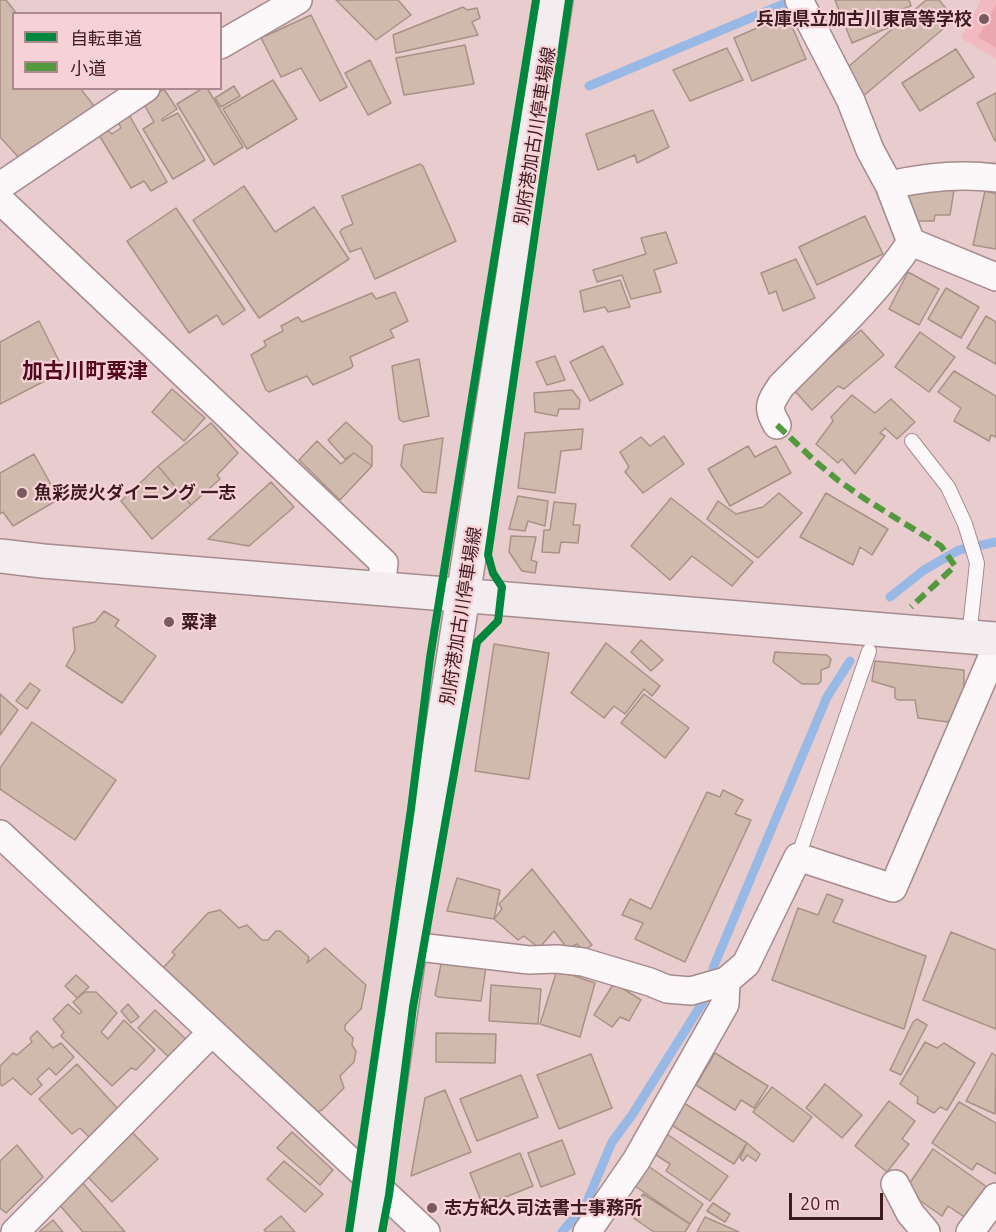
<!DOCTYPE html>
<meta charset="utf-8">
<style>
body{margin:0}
#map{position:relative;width:996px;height:1232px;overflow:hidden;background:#e8ccce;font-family:Ubuntu,"Noto Sans JP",sans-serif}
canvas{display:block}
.legend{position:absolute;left:12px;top:12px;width:210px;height:78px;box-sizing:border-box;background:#f6d1d5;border:2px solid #ac898d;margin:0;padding:8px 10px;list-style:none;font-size:18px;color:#3d1c21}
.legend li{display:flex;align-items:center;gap:12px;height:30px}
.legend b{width:30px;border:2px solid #ac898d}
.scale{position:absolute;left:789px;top:1193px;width:94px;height:27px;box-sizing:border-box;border:3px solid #3d1c21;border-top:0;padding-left:8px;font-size:18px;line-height:21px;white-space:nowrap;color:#3d1c21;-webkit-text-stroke:4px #f6d1d5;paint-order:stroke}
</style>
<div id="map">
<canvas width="996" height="1232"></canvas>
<ul class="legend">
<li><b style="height:8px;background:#00873e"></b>自転車道</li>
<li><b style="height:8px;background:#539a3f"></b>小道</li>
</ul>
<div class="scale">20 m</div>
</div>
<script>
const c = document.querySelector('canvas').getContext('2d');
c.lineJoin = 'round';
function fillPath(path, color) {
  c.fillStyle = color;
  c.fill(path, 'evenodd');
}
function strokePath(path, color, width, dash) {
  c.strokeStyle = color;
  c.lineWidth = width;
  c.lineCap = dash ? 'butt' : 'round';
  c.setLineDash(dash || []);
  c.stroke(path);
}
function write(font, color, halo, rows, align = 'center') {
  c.font = font + ' Ubuntu,"Noto Sans JP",sans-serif';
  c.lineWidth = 4.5;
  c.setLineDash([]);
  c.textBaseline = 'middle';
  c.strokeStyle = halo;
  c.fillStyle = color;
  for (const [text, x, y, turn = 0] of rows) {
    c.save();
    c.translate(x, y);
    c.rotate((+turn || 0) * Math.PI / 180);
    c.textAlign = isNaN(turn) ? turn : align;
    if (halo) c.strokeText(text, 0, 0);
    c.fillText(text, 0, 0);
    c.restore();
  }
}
const built = new Path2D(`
 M981,0H996V59L961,38Z`);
const green = new Path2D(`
 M996,4V48L978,37Z`);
const stream = new Path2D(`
 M589,86L793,0
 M890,597L924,570L959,550L996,542
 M713,968L827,697L850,661
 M562,1232L586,1204L612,1142L632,1115L703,1002`);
const building = new Path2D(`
 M0,0H6L17,14H14V88H80L94,106L21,160L0,137Z
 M336,0H398L411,15L376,40Z
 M835,0H909L911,6L885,16L890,27L852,43Z
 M926,0H939L955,19L862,97L841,73Z
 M463,7L467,10L477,8L480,18L472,22L478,35L396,53L393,35Z
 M311,15L347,87L320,101L301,68L281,77L261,38Z
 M787,15L806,59L752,81L734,38Z
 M465,45L474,84L404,95L396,58Z
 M727,48L743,80L690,101L673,70Z
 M956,49L974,77L920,111L902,83Z
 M370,60L391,103L368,115L345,73Z
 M273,80L297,119L247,149L223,109Z
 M234,86L240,96L221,107L215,98Z
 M203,88H207L243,147L214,165L177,104Z
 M164,89L177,109L162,119V121L178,113L205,160L173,179L143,129L154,122L142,101Z
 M996,93V141H995L977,103Z
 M653,110L669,147L637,163L635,155L598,170L586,134Z
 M128,113L167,182L151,191L144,181L131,188L99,135L106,129L112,134L121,128L117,119Z
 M420,164L423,166L456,241L375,279L361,248L350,252L340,232L342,229L353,224L342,196Z
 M244,186L275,232L314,207L349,259L259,318L193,220Z
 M930,186L954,190L950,215H935L934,221H906L898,195Z
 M985,191L996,194V249L973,245Z
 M176,208L245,310L223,325L217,315L189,333L127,241Z
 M865,216L883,254L817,285L799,247Z
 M666,232L677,263L654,270L661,292L631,299L622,275L597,282L593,270L646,254L641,238Z
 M796,259L815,298L783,311L776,291L769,294L761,273Z
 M908,272L939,289L919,325L889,309Z
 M620,280L630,307L608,312L605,307L584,312L580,291Z
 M946,288L979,307L961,338L928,319Z
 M395,292L408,321L390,330L394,337L350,357L353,366L351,368L313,385L307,376L269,392L266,390L251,355L266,346L264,341L283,331L281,326L298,317L302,322L372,293L376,299Z
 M986,316L996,322V364L967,348Z
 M39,321L64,371L0,404V342Z
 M861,330L884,355L844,389L838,386L812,410L793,389Z
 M920,332L955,357L929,392L895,367Z
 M603,346L623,384L590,401L570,362Z
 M555,356L565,380L547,385L536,362Z
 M419,359L429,416L403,422L399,419L392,366Z
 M954,371L996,396V437L991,435L989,441L954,421L961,408L938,392Z
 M172,389L205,418L184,441L152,412Z
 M572,390L580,400L579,409H559L557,416L535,412L534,393Z
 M852,395L875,413L891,399L915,422L897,439L885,428L880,433L885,436L855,474L842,459L838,463L816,444L833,421L831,417Z
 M346,422L372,446V466L354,453L345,459L328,440Z
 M211,423L238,453L217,475L220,479L191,505L158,466Z
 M583,429L581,449L561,451L555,493L518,488L525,433Z
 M664,436L684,464L643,493L625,472L629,467L620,452L641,437L650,446Z
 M443,438L436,493L423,492L401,466L404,445Z
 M317,441L341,464L354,453L372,466L340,500L299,460Z
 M748,446L755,457L776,446L791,473L730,506L708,469Z
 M34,454L59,499L13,526L3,512L0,514V473Z
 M158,466L191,505L152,539L121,501Z
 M271,482L294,507L249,546L208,539Z
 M779,493L802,513L758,558L707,519L718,501L736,514L763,507Z
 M826,493L888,529L872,555L860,547L853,565L800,537Z
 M518,496L548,501L545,526L528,521L525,531L509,529Z
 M671,498L753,562L732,586L692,556L670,580L631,546Z
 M554,502L576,504L573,525H580L578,543L561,542L559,553L542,552L544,530H550Z
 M511,536L536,537L531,560L537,562L535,573L522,571L509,552Z
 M104,611L119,620L115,626L156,656L122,703L66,666L75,650L73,628L95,622Z
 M641,640L663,660L651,671L631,652Z
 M606,643L660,686L652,696L644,689L625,714L614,706L604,718L571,693Z
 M494,644L549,653L529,779L475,771Z
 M775,652L827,655L831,659L829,667L821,670V681L818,684H802L773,662Z
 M875,661L964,670V689L959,705L948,722L918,718L915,700H898L895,698V688L872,681Z
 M30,683L40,690L27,709L16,701Z
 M0,694L18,710L0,735Z
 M644,694L689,728L665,758L621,723Z
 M32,722L116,780L75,840L0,789V768Z
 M723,790L743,800L735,814L751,820L685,962L635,939L643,923L622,915L630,899L651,909L707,792L720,797Z
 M532,869L592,945L584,951L577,944L568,949L554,931L539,948L524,936L518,940L494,919L502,909L499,904Z
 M457,878L500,890L494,919L447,911Z
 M827,894L843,900L833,922L926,956L904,1029L772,980L798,908L818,915Z
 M220,910L239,928L247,925L262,940H268L276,931H280L309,957L307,963L325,948L366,985L361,1009L345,1025V1030L353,1038L352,1045L356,1051L354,1062L340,1076L344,1088L322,1110L315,1113L163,968L175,955L172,952L208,913Z
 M951,932L996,950V1029L923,1000Z
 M442,959L486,967L481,1001L438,997L435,995Z
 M557,970L595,983L580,1037L540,1024Z
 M76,975L89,987L77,998L65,986Z
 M614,983L641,1000L629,1021L620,1017L612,1027L594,1015Z
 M491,985L541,989L538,1024L489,1021Z
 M85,992H96L117,1013L101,1032L108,1039L124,1020L155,1050L136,1070L131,1068L112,1086L61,1036L64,1032L53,1019L68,1004L79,1014L82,1012L73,1002Z
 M128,1004L139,1017L131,1023L121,1011Z
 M155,1010L189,1042L172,1060L138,1028Z
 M917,1019L927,1025L901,1075L890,1070L913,1022Z
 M37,1031L53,1048L61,1043L74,1057L56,1075L49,1068L37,1079L42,1085L31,1095L13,1078L2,1086L0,1084V1066L13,1053L17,1055L32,1042L30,1038Z
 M436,1033L496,1034L495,1063L436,1062Z
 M925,1042L937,1048L944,1043L975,1063L947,1110L940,1107L934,1113L917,1103L918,1097L900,1084Z
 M715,1053L768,1086L754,1108L741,1100L735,1110L696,1085Z
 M992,1053L996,1056L995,1114L966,1101Z
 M591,1054L612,1108L559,1129L537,1075Z
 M77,1064L119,1110L89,1137L80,1128L72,1134L39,1099Z
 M521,1075L538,1117L477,1141L460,1099Z
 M825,1084L862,1115L842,1138L806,1108Z
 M772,1087L812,1117L793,1142L753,1112Z
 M445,1090L471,1152L411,1176L425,1098Z
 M889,1101L915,1121L902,1139L909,1144L887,1172L855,1146Z
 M959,1102L996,1123V1174L977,1163L972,1170L932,1143Z
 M684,1103L747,1143L734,1164L670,1124Z
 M132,1132L158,1159L112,1202L86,1175Z
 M292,1132L333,1170L320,1185L277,1148Z
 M664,1132L728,1176L710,1201L666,1171L670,1164L650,1151Z
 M562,1140L575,1174L541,1187L528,1153Z
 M747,1143L760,1154L756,1161L747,1155L743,1161L740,1158Z
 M17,1145L43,1177L6,1213L0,1208V1161Z
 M933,1149L987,1187L966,1218L948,1206L942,1216L905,1190Z
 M520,1153L533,1186L483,1206L470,1173Z
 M284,1161L323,1194L305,1212L267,1179Z
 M648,1166L703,1204L690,1224L635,1186Z
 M82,1182L125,1232H83L57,1202Z
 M643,1194L690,1224L685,1232H654L629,1215Z
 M713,1203L730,1214L725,1222L707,1211Z
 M281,1216L295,1232H266L264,1230Z
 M705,1217L739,1232H697Z
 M53,1220L63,1232H39Z`);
const lane = new Path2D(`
 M912,441L948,487L965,524L977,563L969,637
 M798,857L869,651`);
const street = new Path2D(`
 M220,45L298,0
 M889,185C925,177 960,173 996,178
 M0,186L146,88
 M0,200L384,563L381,588
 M911,242L996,277
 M777,425C766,407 770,403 781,386C826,340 875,296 911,242L889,185L870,150L851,101L799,0
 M0,834L426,1232
 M410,946L529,960L557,959L583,962L650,982L667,989L691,991L726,981L746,964L798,857L893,888L996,648
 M895,1184L910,1213L926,1232
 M15,1232L212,1032
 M587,1232L636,1161L725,1004L726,981
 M970,1232L996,1197`);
const secondary = new Path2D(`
 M0,556L43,561L996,639
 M368,1232L443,724L556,0`);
const quiet = new Path2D(`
 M777,425L816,462L839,481L865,499L941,546L955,566L911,607`);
const cycleway = new Path2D(`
 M349,1232L411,809L430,658L536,0
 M382,1232L389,1195L413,1007L477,642L498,621L502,587L493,573L488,555L569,0`);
const markers = [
 [984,19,6,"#795a5e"],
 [22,493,6,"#795a5e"],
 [169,622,6,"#795a5e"],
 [432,1208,6,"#795a5e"]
];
const poiNames = [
 ["兵庫県立加古川東高等学校",972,19,"right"],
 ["魚彩炭火ダイニング 一志",34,493],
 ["粟津",181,622],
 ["志方紀久司法書士事務所",444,1208]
];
const streetNames = [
 ["別府港加古川停車場線",535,136,-81],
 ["別府港加古川停車場線",461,616,-81]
];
const quarterNames = [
 ["加古川町粟津",85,371]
];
fillPath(built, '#f1b9c0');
fillPath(green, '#eba7b0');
strokePath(stream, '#98b8e6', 9);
fillPath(building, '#d0b9ad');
strokePath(building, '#a89285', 1.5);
strokePath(lane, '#a58a8e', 16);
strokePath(street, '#a58a8e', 30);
strokePath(secondary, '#a58a8e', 36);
strokePath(lane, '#fcf7f8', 14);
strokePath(street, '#fcf7f8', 27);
strokePath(secondary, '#f3edf0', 33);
strokePath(quiet, '#539a3f', 6, [12, 6]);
strokePath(cycleway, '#00873e', 8);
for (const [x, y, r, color] of markers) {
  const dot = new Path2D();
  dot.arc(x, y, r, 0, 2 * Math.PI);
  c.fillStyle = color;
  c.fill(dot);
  strokePath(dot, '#f6d1d5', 2);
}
write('bold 18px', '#3d1c21', '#f6d1d5', poiNames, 'left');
write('18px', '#3d1c21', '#f6d1d5', streetNames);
write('bold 21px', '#52081d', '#f6d1d5', quarterNames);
</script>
